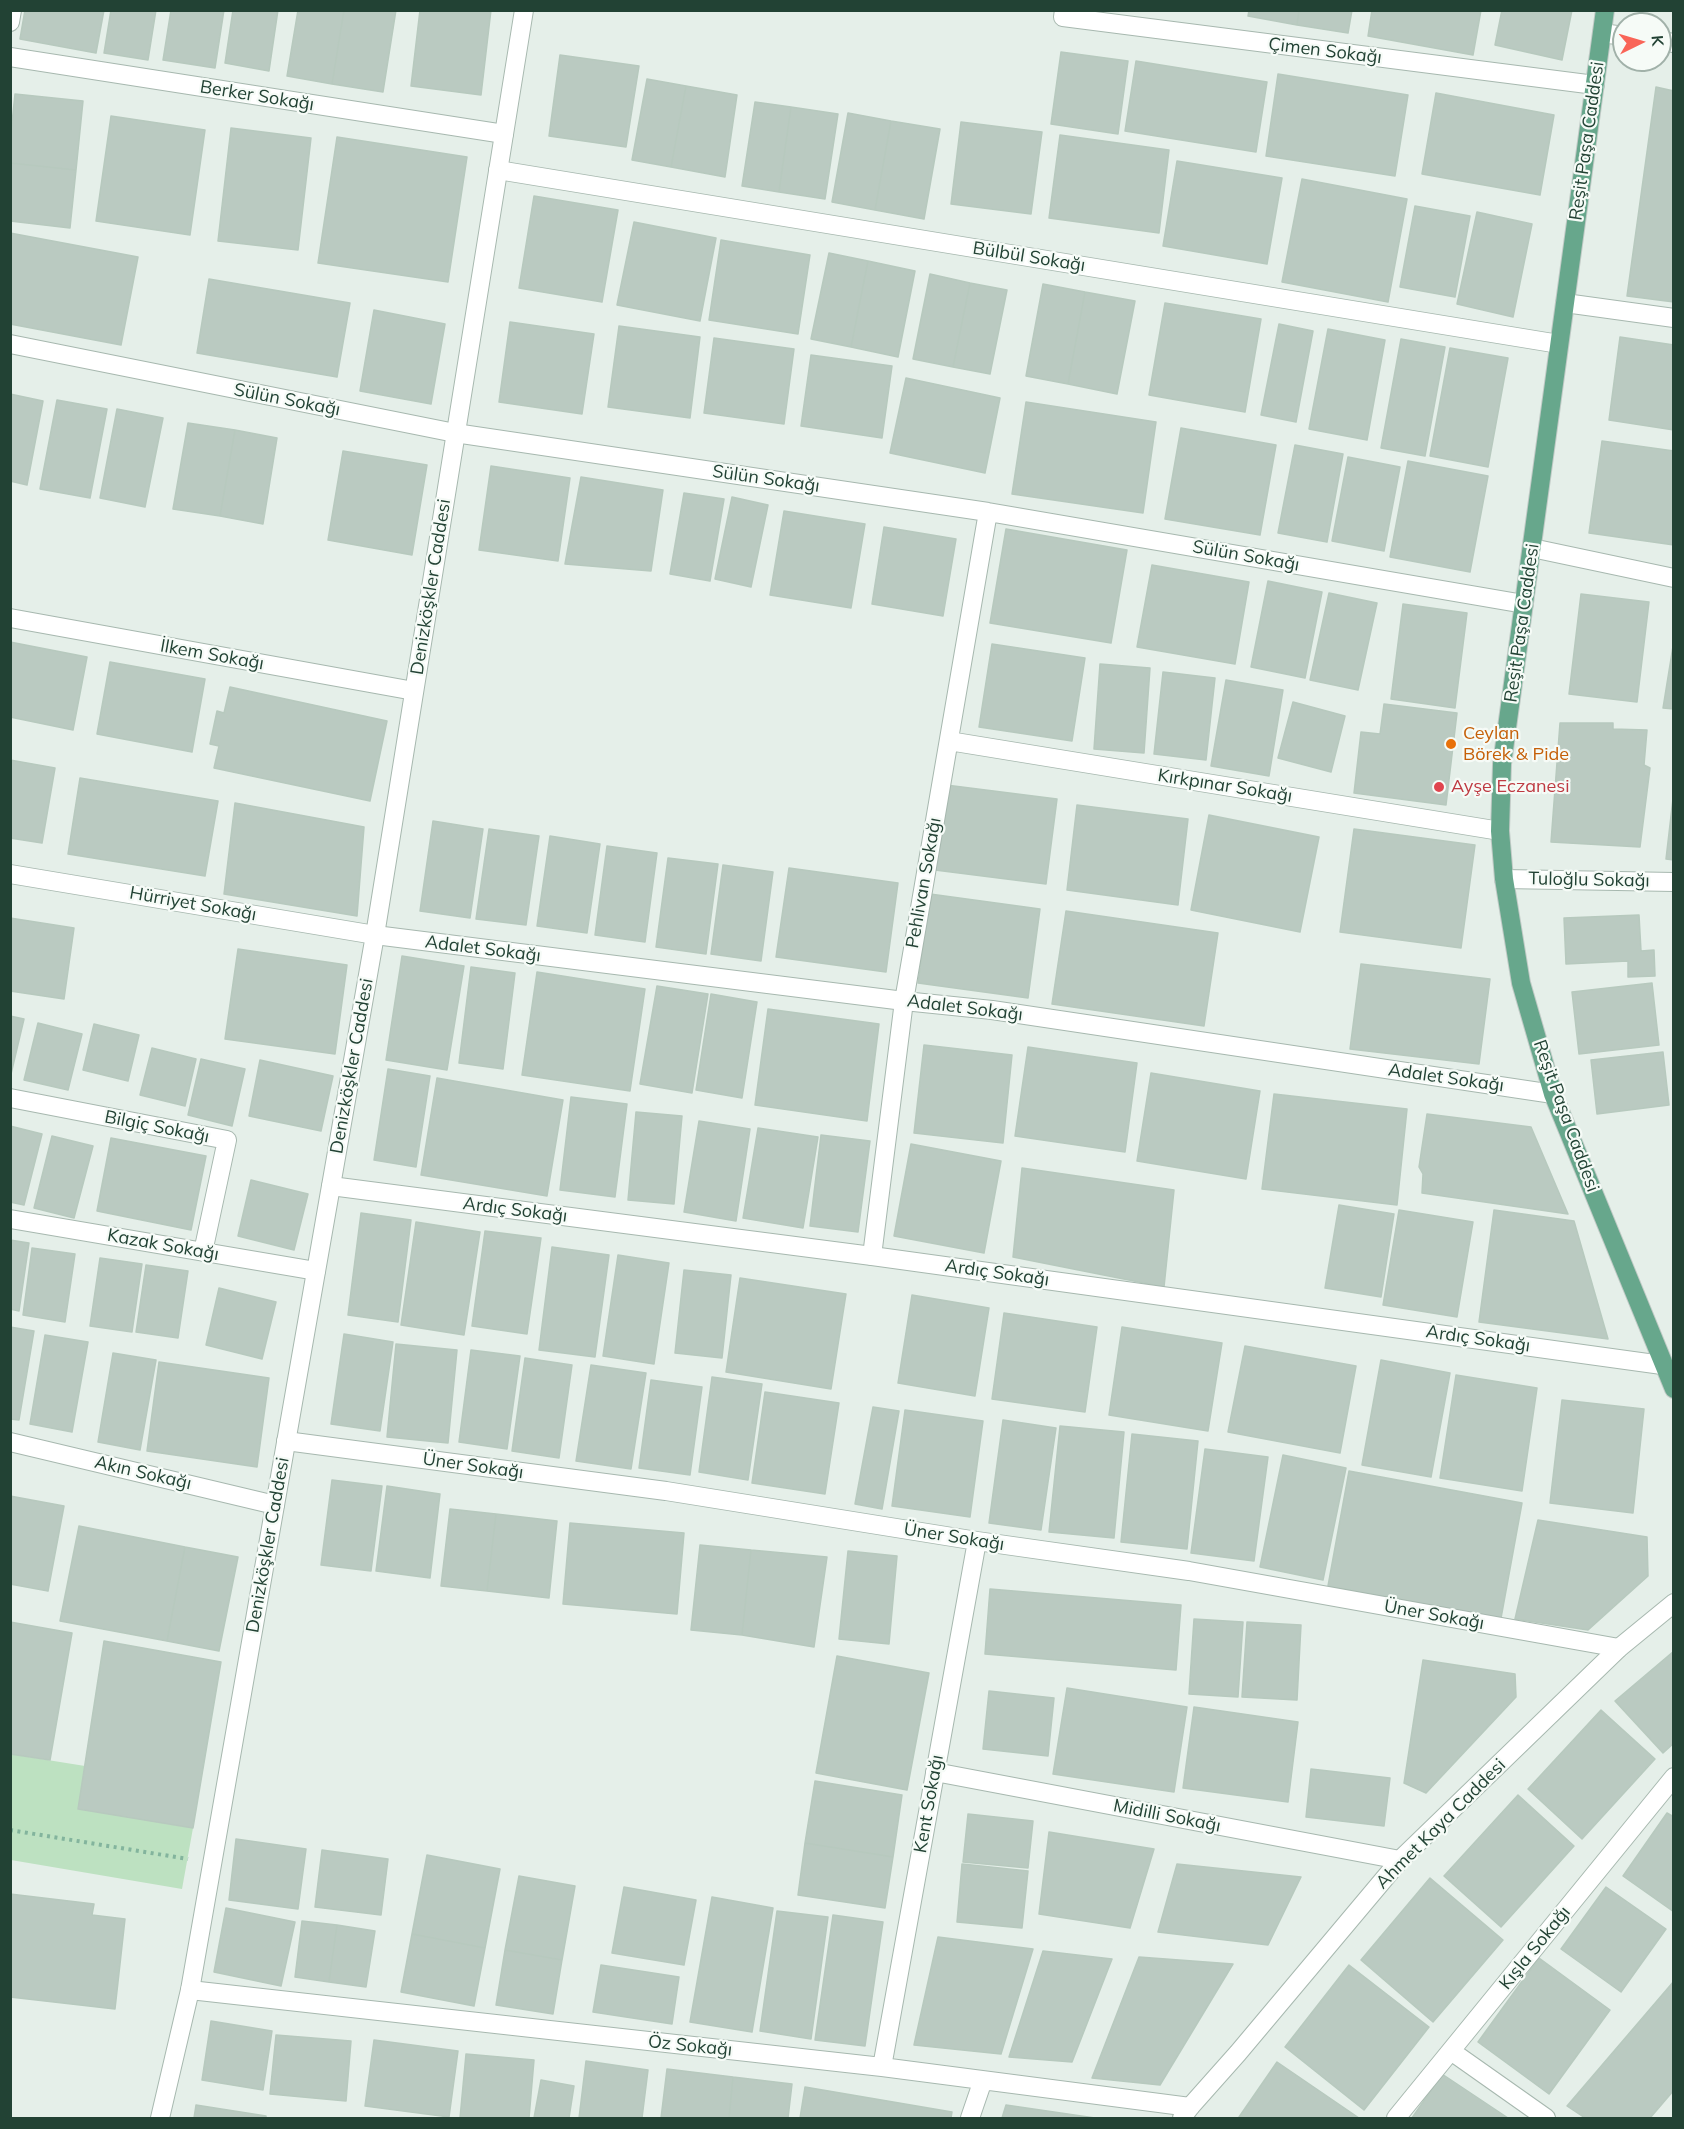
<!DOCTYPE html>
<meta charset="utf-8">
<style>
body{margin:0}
#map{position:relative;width:1684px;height:2129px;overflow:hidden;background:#e5efe9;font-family:Mulish,sans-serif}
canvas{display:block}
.frame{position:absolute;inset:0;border:12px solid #224234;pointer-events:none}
.north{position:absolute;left:1612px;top:12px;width:60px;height:60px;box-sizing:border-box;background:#f6fbf7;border:2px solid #a1b1a9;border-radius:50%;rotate:85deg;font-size:16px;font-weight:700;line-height:24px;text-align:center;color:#224234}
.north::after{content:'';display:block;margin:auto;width:21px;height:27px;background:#f96558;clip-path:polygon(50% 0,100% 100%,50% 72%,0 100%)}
</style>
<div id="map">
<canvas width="1684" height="2129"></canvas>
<div class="frame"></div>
<div class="north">K</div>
</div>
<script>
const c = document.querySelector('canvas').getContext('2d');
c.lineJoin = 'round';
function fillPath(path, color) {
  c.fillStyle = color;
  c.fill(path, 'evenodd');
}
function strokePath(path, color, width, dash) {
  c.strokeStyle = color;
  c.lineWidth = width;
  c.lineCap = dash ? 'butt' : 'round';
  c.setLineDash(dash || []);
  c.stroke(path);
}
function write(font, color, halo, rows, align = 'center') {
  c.font = font + ' Mulish,sans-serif';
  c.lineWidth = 4.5;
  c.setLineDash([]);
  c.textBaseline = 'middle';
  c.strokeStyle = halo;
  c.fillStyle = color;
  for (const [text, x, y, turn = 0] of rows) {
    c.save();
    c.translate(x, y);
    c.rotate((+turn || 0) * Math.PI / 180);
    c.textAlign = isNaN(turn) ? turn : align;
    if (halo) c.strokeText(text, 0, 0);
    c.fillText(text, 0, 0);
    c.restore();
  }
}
const green = new Path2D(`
 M10,1754L85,1766L78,1809L193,1828L182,1889L11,1860Z`);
const building = new Path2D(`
 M25,10H104L96,53L20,39Z
 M111,10H156L148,60L104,53Z
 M171,10H224L215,68L163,60Z
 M233,10H278L269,71L225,63Z
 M298,10H344L332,84L287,76Z
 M344,10H396L383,92L332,84Z
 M420,10H491L481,95L411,86Z
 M1249,10H1299L1297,25L1248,16Z
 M1299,10H1352L1348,33L1297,25Z
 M1372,10H1481L1473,55L1368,36Z
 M1502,10H1572L1562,60L1495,45Z
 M1061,52L1128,61L1118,134L1051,124Z
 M560,55L639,66L626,147L549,136Z
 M1136,61L1267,82L1256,152L1125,131Z
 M1278,74L1408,95L1395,176L1266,156Z
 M647,79L686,86L671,167L632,160Z
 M686,86L737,95L725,177L671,167Z
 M1656,87L1674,91V302L1627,296Z
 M1436,93L1554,115L1540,195L1422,174Z
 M15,94L83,101L76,170L10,163V142Z
 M755,102L791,107L779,192L742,186Z
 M791,107L838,114L825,199L779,192Z
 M848,113L891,121L875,210L832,202Z
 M111,116L205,130L190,235L96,221Z
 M891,121L940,129L924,219L875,210Z
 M961,122L1042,132L1031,214L951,204Z
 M231,128L311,138L298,250L218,241Z
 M1060,135L1169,150L1159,233L1049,218Z
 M337,137L467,157L448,282L318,263Z
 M1177,161L1282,178L1267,264L1163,246Z
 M10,163L76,170L70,228L10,221Z
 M1302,179L1407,199L1388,302L1282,282Z
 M534,196L618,210L602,302L519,288Z
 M1415,206L1470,216L1455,297L1400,287Z
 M1477,212L1532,224L1513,317L1457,304Z
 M634,222L716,238L700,321L617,305Z
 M10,233L138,257L121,345L10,324Z
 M721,240L810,255L798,334L709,320Z
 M829,253L868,261L851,347L811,339Z
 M868,261L915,271L898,357L851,347Z
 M930,274L970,283L953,367L913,359Z
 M209,279L350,303L337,377L197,353Z
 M970,283L1007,290L990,374L953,367Z
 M1043,284L1085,292L1068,384L1026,376Z
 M1085,292L1135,301L1117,394L1068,384Z
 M1165,303L1261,319L1245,412L1149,395Z
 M374,310L445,324L431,404L360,391Z
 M510,322L594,334L582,414L499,402Z
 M1279,324L1313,331L1296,422L1261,415Z
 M619,326L700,337L690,418L608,407Z
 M1328,329L1385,340L1367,440L1309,429Z
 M1620,337L1674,345V430L1609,420Z
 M714,338L794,349L784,424L704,413Z
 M1401,339L1445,347L1425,456L1381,448Z
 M1450,348L1508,358L1488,467L1430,456Z
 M811,355L892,366L882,438L801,426Z
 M906,378L1000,398L985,473L890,453Z
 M10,394L43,401L27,485L10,481Z
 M57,400L107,409L90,498L40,489Z
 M1026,402L1156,422L1143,513L1012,494Z
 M117,409L163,418L145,507L100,498Z
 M188,423L235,430L220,516L173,509Z
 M1181,428L1276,445L1260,535L1165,519Z
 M235,430L277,438L263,524L220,516Z
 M1602,441L1674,451V545L1589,533Z
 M1295,445L1343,454L1327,542L1278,533Z
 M343,451L427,465L412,555L328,540Z
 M1348,457L1400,467L1384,551L1332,541Z
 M1408,461L1488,476L1470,572L1390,557Z
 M491,466L570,478L558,561L479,550Z
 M581,477L663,490L651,571L565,564Z
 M684,493L724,499L710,581L670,574Z
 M732,497L768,505L751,587L715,579Z
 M784,511L865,524L851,608L770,595Z
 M884,527L956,539L943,616L872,604Z
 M1006,529L1127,550L1111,643L990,623Z
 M1152,565L1249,582L1235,664L1137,647Z
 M1268,581L1322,592L1305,678L1251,667Z
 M1329,593L1377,603L1358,690L1310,680Z
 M1581,594L1649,602L1637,702L1569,694Z
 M1403,604L1467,613L1455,708L1391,699Z
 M1674,640V709L1663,708Z
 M10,642L87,657L73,730L10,717Z
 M992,644L1085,658L1072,741L979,727Z
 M110,662L205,679L192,752L97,734Z
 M1100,664L1150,668L1144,753L1094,749Z
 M1163,672L1215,678L1206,760L1154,754Z
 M1226,680L1283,690L1269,776L1211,766Z
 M230,687L387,721L370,801L214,768L219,746L210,744L217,711L224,713Z
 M1293,702L1345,716L1331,772L1278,758Z
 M1384,704L1457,713L1446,805L1354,793L1361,732L1380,734Z
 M1560,723H1613V729L1647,730L1644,765L1650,768L1640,847L1551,842Z
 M10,760L55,768L42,843L10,838Z
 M80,778L218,801L205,876L68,854Z
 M946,785L1057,799L1046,884L935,870Z
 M1674,790V860L1666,859Z
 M235,803L364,827L357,916L224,894Z
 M1077,805L1188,819L1178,905L1067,890Z
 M1209,815L1319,837L1300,932L1191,910Z
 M433,821L483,829L470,918L420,911Z
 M489,829L539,836L526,925L476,919Z
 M1354,829L1475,845L1461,948L1340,932Z
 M550,836L600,844L587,933L537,926Z
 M607,846L657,853L645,942L595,935Z
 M668,858L718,864L706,954L656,947Z
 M723,865L773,872L761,961L711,954Z
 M789,868L898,883L886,972L776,957Z
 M930,894L1040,909L1028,998L918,983Z
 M1066,911L1218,933L1204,1026L1052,1004Z
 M1639,915L1641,951L1654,950L1655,976L1628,977V961L1566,964L1564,918Z
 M10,918L74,928L64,999L10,991Z
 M238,949L347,965L335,1054L225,1039Z
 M402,956L464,966L447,1070L386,1060Z
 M1361,964L1490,979L1479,1064L1350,1049Z
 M471,967L515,973L503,1069L459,1063Z
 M537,972L645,989L630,1091L522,1075Z
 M1652,983L1659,1045L1579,1054L1572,992Z
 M657,986L708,994L692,1093L640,1084Z
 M711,994L757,1002L742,1098L696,1090Z
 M768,1009L879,1024L867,1121L755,1105Z
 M10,1016L24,1019L11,1074H10Z
 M38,1023L82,1034L68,1090L24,1080Z
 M94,1024L139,1035L128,1081L83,1070Z
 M924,1045L1012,1055L1003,1143L914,1133Z
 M1028,1047L1137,1063L1125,1152L1015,1136Z
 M152,1048L196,1059L185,1106L140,1095Z
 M1663,1052L1669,1105L1597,1114L1591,1060Z
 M201,1059L245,1069L232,1126L188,1115Z
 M260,1060L333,1076L321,1131L249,1116Z
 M388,1069L430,1076L416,1167L374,1160Z
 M1151,1073L1260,1091L1246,1179L1137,1161Z
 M437,1078L563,1100L547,1196L421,1175Z
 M1274,1094L1407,1109L1397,1205L1262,1189Z
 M571,1097L627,1104L615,1197L560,1190Z
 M636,1112L682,1116L674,1204L628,1200Z
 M1427,1114L1531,1127L1568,1214L1422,1193L1423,1174L1419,1167Z
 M699,1121L750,1129L736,1221L684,1212Z
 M10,1126L42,1134L24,1205L10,1202Z
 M758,1128L818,1137L803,1228L743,1218Z
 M821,1135L870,1141L858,1232L810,1226Z
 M52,1136L93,1146L74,1218L34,1208Z
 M111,1138L206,1156L191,1230L97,1211Z
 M911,1144L1001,1161L984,1253L894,1236Z
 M1022,1168L1174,1190L1164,1287L1013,1257Z
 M251,1180L308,1194L294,1250L238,1236Z
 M1339,1205L1394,1214L1381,1297L1325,1288Z
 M1399,1210L1473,1222L1457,1317L1383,1305Z
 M1494,1210L1574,1221L1608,1339L1479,1322Z
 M361,1213L411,1220L398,1322L348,1315Z
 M416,1222L480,1232L464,1335L401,1325Z
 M485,1231L541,1238L527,1334L472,1326Z
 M10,1240L29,1243L19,1311L10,1309Z
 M552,1247L609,1255L595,1357L539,1350Z
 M32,1248L75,1254L65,1322L23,1315Z
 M618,1255L669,1263L654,1364L603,1356Z
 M100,1258L142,1264L132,1332L90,1326Z
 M146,1265L188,1271L178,1338L136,1332Z
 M684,1270L731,1275L722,1358L675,1353Z
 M740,1278L846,1294L831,1389L726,1372Z
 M219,1288L276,1302L262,1359L206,1345Z
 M912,1295L989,1308L975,1396L898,1383Z
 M1004,1313L1097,1327L1085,1412L992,1399Z
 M10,1327L34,1331L19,1420L10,1419Z
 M1122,1327L1222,1343L1208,1431L1109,1415Z
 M344,1334L393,1342L380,1431L331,1424Z
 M45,1335L88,1342L72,1432L30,1424Z
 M396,1344L457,1350L448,1443L387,1437Z
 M1245,1346L1356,1366L1340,1453L1228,1432Z
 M471,1350L520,1356L507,1449L459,1442Z
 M113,1353L156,1360L140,1450L98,1442Z
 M525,1358L572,1365L559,1458L512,1451Z
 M1381,1360L1450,1373L1431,1477L1362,1465Z
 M159,1362L269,1378L257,1467L147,1451Z
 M591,1365L646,1373L631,1469L576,1461Z
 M1456,1375L1537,1388L1522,1491L1440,1478Z
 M712,1377L762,1384L748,1480L699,1472Z
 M651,1380L702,1387L690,1475L639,1468Z
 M765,1392L839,1403L825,1494L752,1483Z
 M1562,1400L1644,1409L1633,1513L1550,1503Z
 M873,1407L899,1411L882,1509L855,1504Z
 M905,1410L983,1421L970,1517L892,1506Z
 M1003,1420L1056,1428L1041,1530L989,1523Z
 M1060,1426L1124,1432L1114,1538L1049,1532Z
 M1132,1434L1198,1441L1187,1549L1121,1542Z
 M1205,1449L1268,1457L1254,1561L1191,1553Z
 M1283,1455L1346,1468L1323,1580L1260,1567Z
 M1349,1471L1522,1503L1501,1618L1328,1586Z
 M332,1480L382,1486L371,1571L321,1565Z
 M387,1486L440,1494L430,1578L376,1571Z
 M10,1496L64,1506L48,1591L10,1584Z
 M450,1509L496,1514L487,1591L441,1586Z
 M496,1514L557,1521L549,1598L487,1591Z
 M1538,1520L1647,1537L1648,1576L1588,1630L1515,1619Z
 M570,1523L684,1533L677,1614L563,1604Z
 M79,1526L185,1547L167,1641L60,1621Z
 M700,1545L751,1550L742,1635L691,1630Z
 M185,1547L238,1557L219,1651L167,1641Z
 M751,1550L827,1557L814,1647L742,1635Z
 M848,1551L897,1556L889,1644L839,1639Z
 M990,1589L1181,1605L1176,1670L985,1654Z
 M1194,1619L1243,1622L1238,1697L1189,1694Z
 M10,1622L72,1633L50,1760L10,1754Z
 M1247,1622L1301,1625L1297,1700L1242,1697Z
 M104,1641L221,1662L193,1828L78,1809Z
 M1674,1651V1743L1663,1753L1615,1701Z
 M837,1656L929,1673L907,1790L816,1773Z
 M1423,1660L1515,1674L1516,1697L1426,1793L1404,1783Z
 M1067,1688L1187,1707L1174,1792L1053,1774Z
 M989,1691L1054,1698L1048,1756L983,1749Z
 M1194,1707L1298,1722L1288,1802L1183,1788Z
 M1601,1710L1655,1759L1582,1839L1528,1789Z
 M1311,1769L1390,1778L1384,1826L1306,1817Z
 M815,1781L902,1795L893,1857L805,1843Z
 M1518,1795L1574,1846L1501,1927L1444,1876Z
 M1667,1813L1674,1817V1912L1623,1876Z
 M968,1814L1033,1821L1028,1868L963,1862Z
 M1049,1832L1154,1849L1130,1928L1039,1914Z
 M236,1839L306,1849L298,1909L229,1900Z
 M805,1843L893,1857L885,1908L798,1895Z
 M322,1850L388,1859L381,1915L315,1907Z
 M427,1855L500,1869L485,1948L412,1934Z
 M962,1864L1028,1871L1022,1928L957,1922Z
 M1177,1864L1301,1877L1268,1945L1158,1932Z
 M519,1876L575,1886L562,1960L505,1950Z
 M1430,1878L1503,1940L1433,2022L1361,1960Z
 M624,1887L696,1900L684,1965L612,1953Z
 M1606,1887L1666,1929L1621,1992L1561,1949Z
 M10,1894L94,1904L92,1915L125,1919L115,2009L10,1997Z
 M712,1897L773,1908L752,2032L690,2022Z
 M226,1908L295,1922L281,1986L214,1972Z
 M777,1911L828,1917L811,2039L760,2031Z
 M833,1915L883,1922L865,2046L815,2040Z
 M302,1921L337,1925L329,1982L295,1977Z
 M337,1925L375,1931L366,1987L329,1982Z
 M412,1934L485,1948L474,2006L401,1992Z
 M938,1937L1033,1949L1001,2054L914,2045Z
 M505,1950L562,1960L553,2014L496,2005Z
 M1043,1951L1112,1959L1072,2062L1009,2057Z
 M1139,1957L1233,1964L1160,2085L1092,2078Z
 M1539,1958L1610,2010L1549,2094L1478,2042Z
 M601,1965L679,1977L672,2024L593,2012Z
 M1349,1965L1429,2027L1364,2110L1285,2047Z
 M1674,1981V2090L1650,2118H1585L1567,2106Z
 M211,2021L272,2031L263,2090L202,2080Z
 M276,2035L351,2041L346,2101L270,2094Z
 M374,2040L458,2051L449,2117L365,2106Z
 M466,2054L534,2060L529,2118H460Z
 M586,2061L648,2070L642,2118H579Z
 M1277,2062L1359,2118H1242L1239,2117Z
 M667,2069L733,2077L729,2118H661Z
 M1442,2074L1508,2118H1412Z
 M733,2077L792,2084L788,2118H729Z
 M541,2080L574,2086L569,2118H534Z
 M805,2087L952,2112L951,2118H800Z
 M196,2105L266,2116V2118H194Z
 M1006,2105L1095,2118H1002Z`);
const path = new Path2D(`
 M10,1830L188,1859`);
const pedestrian = new Path2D(`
 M872,1256L904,1001`);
const minor = new Path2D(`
 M1064,10L1063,17L1595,85
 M10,22L12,10
 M1602,33L1624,36
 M1660,41L1674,43
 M10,57L504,134
 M498,170L1559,344
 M1565,303L1674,318
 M10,344L455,433L988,512L1524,604
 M1532,548L1674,578
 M10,618L414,691
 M949,741L1500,831
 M10,874L375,935L904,1001L992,1010L1553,1094
 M1504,879L1674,882
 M904,1001L988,512
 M10,1098L227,1140L203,1252
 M331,1186L872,1256L1662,1365
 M10,1219L316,1271
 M286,1441L666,1491L977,1541L1189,1571L1619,1648
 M10,1442L275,1505
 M935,1772L1400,1860
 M190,1990L882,2067L1190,2107
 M1451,2051L1546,2118
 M882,2067L977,1541
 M970,2118L983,2080
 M1396,2118L1674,1777`);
const tertiary = new Path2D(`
 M160,2118L190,1990L375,935L524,10
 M1182,2118L1190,2107L1238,2053L1400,1860L1619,1648L1674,1603`);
const primary = new Path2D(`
 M1605,10L1502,764L1500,831L1504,879L1521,983L1553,1094L1674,1389`);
const markers = [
 [1451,744,6,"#e8710a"],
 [1439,787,6,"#e0444e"]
];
const streetNames = [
 ["Çimen Sokağı",1325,51,7],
 ["Berker Sokağı",257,96,9],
 ["Reşit Paşa Caddesi",1587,141,-82],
 ["Bülbül Sokağı",1029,257,9],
 ["Sülün Sokağı",287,400,11],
 ["Sülün Sokağı",766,479,8],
 ["Sülün Sokağı",1246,556,10],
 ["Denizköşkler Caddesi",431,587,-81],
 ["Reşit Paşa Caddesi",1522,623,-82],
 ["İlkem Sokağı",212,655,10],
 ["Kırkpınar Sokağı",1225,786,9],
 ["Tuloğlu Sokağı",1589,880,1],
 ["Pehlivan Sokağı",924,883,-80],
 ["Hürriyet Sokağı",193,904,10],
 ["Adalet Sokağı",483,949,7],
 ["Adalet Sokağı",965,1008,7],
 ["Denizköşkler Caddesi",352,1066,-80],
 ["Adalet Sokağı",1446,1078,8],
 ["Reşit Paşa Caddesi",1566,1116,70],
 ["Bilgiç Sokağı",157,1127,11],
 ["Ardıç Sokağı",515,1210,7],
 ["Kazak Sokağı",163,1245,10],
 ["Ardıç Sokağı",997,1273,8],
 ["Ardıç Sokağı",1478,1339,8],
 ["Üner Sokağı",473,1466,8],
 ["Akın Sokağı",143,1473,13],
 ["Üner Sokağı",954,1537,9],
 ["Denizköşkler Caddesi",268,1545,-80],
 ["Üner Sokağı",1434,1615,10],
 ["Kent Sokağı",929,1804,-80],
 ["Midilli Sokağı",1167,1816,11],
 ["Ahmet Kaya Caddesi",1441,1824,-45],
 ["Kışla Sokağı",1535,1948,-51],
 ["Öz Sokağı",690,2046,6]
];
const foodNames = [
 ["Ceylan",1463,734],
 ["Börek & Pide",1463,755]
];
const healthNames = [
 ["Ayşe Eczanesi",1451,787]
];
fillPath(green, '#bde1c1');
fillPath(building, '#bacac1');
strokePath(building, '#b7c9be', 1.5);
strokePath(pedestrian, '#a7b8af', 20);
strokePath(minor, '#a7b8af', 20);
strokePath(tertiary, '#a7b8af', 20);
strokePath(primary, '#c1cac6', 20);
strokePath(path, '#83b49d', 4, [3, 4.5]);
strokePath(pedestrian, '#fff', 18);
strokePath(minor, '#fff', 18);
strokePath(tertiary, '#fff', 18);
strokePath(primary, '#67a78c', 18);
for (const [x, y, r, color] of markers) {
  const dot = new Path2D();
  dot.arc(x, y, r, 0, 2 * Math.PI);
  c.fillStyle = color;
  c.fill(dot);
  strokePath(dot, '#f6fbf7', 2);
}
write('18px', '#224234', '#f6fbf7', streetNames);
write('18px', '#c56008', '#f6fbf7', foodNames, 'left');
write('18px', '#be3a42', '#f6fbf7', healthNames, 'left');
</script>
